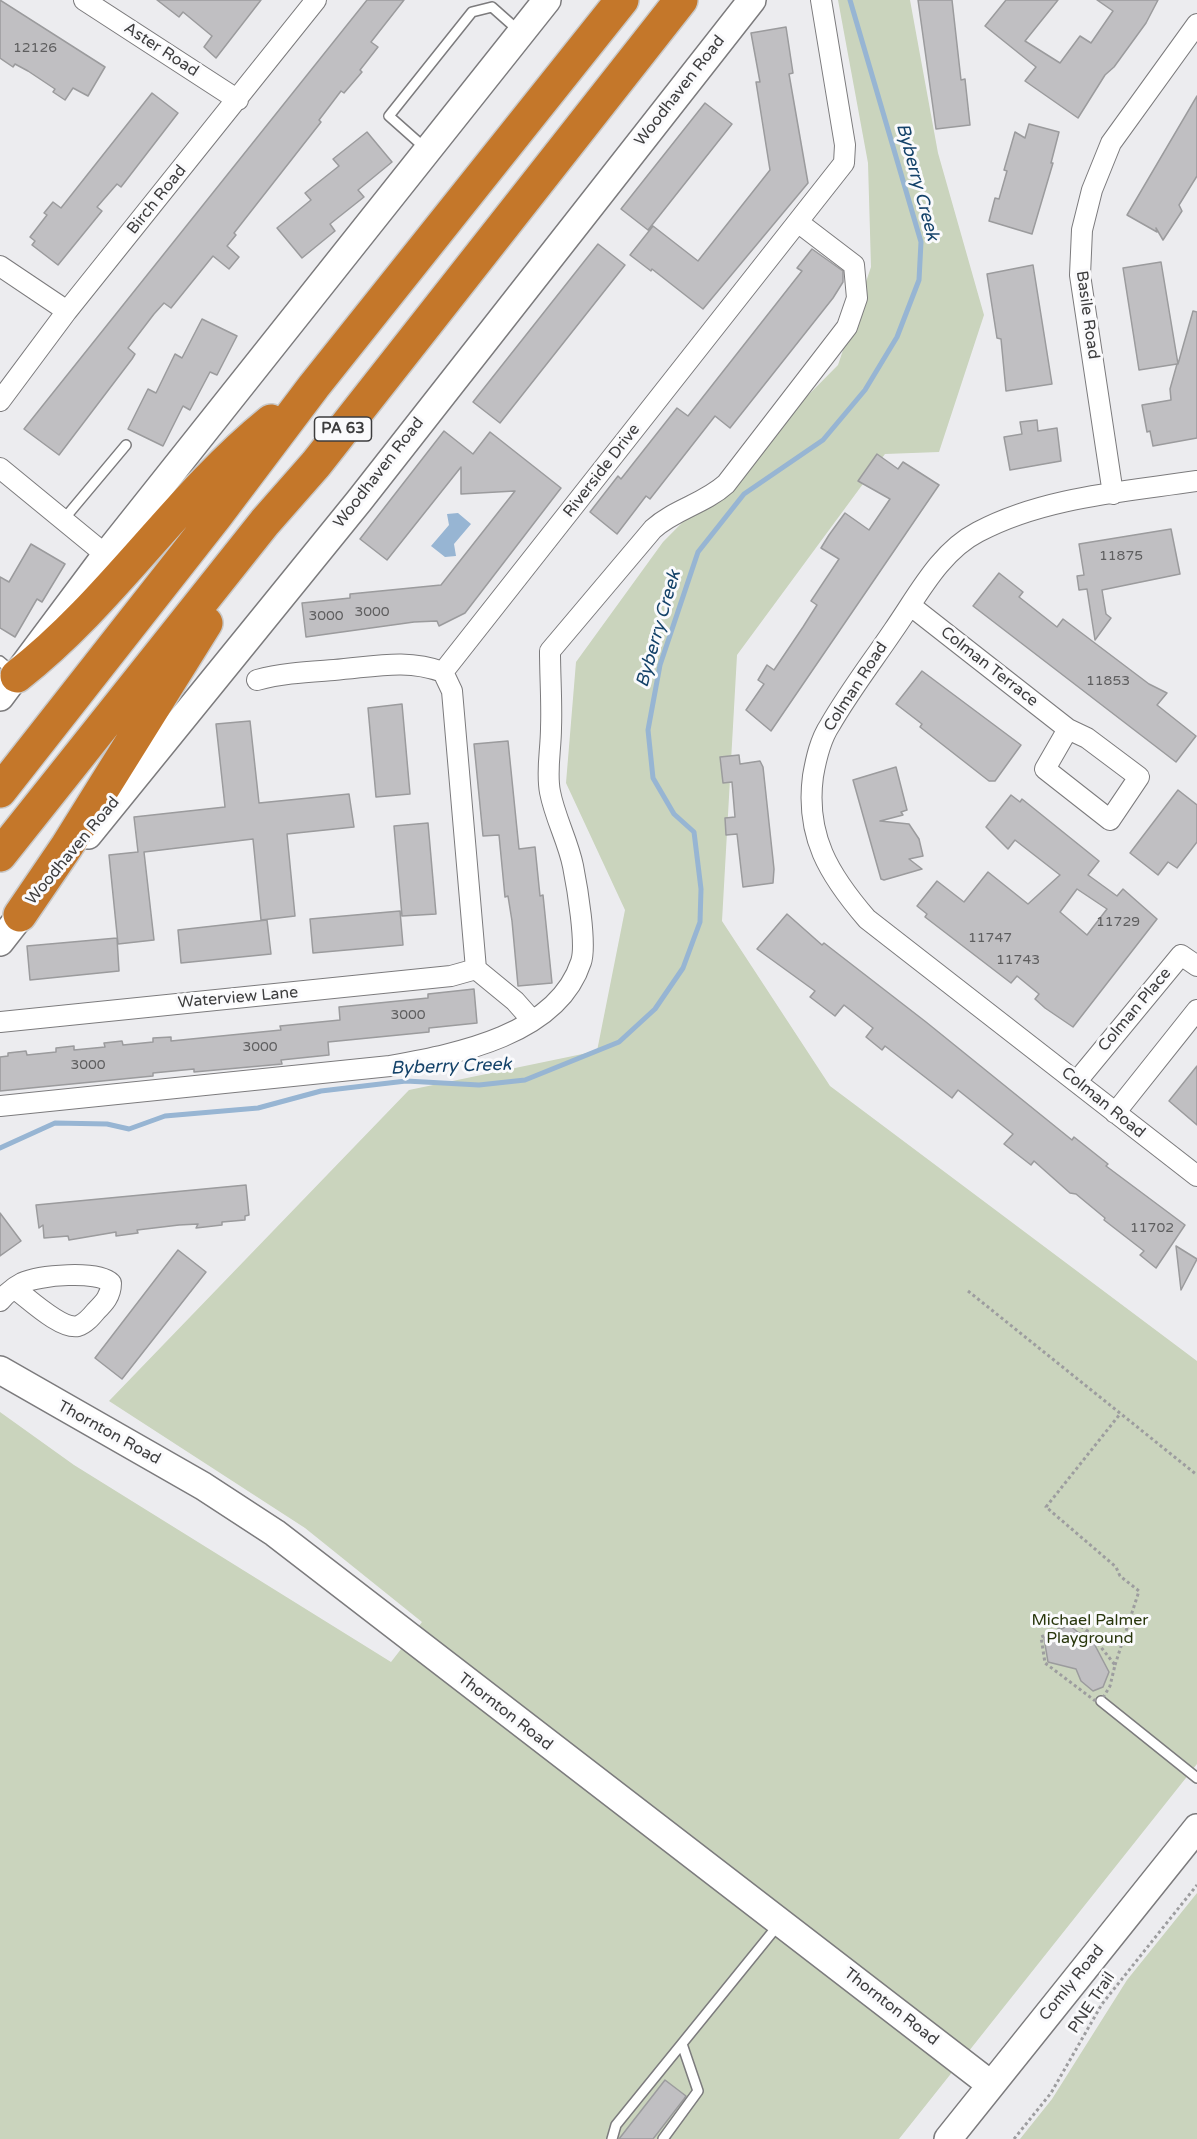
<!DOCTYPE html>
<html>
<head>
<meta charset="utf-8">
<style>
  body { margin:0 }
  canvas { display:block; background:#ececef }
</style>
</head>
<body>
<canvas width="1197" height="2139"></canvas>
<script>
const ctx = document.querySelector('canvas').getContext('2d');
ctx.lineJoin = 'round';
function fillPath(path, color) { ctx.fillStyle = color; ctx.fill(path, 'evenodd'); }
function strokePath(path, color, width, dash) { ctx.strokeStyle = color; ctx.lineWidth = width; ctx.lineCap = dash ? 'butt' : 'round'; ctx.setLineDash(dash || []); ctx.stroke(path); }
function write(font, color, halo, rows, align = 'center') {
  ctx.font = font + ' "Varela Round",sans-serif'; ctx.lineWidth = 6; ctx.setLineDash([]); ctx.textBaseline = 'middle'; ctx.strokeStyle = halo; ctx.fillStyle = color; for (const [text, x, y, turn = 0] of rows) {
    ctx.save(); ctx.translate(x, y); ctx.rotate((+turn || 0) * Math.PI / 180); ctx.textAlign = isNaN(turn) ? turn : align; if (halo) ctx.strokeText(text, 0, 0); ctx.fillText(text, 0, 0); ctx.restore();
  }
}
fillPath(new Path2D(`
  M838 0H910L938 153 984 315 939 452 885 454 737 655 722 921 830 1086 1197 1361V1764L899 2139H0V1412L74 1465 391 1662 422 1622 305 1528 109 1401 409 1090 597 1051 625 910 566 783 576 662 663 542 838 365 871 267 868 163Z
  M1197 1893V2139H1020L1052 2099 1127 1980Z`), '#cad4bd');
fillPath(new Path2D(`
  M458 513 471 524 454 544 456 556 445 557 431 546 449 525 447 514Z`), '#97b5d3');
strokePath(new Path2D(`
  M0 1148 55 1123 107 1124 129 1129 165 1116 258 1108 321 1091 406 1081 479 1085 525 1080 619 1042 655 1009 683 968 700 922 701 889 694 832 674 814 653 778 648 730 660 665 698 552 744 494 823 440 865 390 897 337 919 280 921 242 850 0`), '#97b5d3', 5);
const building = new Path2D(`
  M0 0 105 67 88 96 73 88 65 100 53 92 55 89 28 71 15 64 13 67 0 58Z
  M157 0H261L216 58 204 47 212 36 183 12 179 17Z
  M367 0H404L371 42 378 47 360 70 362 72 344 93 341 91 319 120 321 122 234 233 236 235 227 246 239 257 229 269 213 256 171 308 164 303 154 314 128 348 135 354 132 359 59 455 24 429Z
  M918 0H952L961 80 965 79 970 125 936 129Z
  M1006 0H1058L1025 41 1060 63 1080 36 1091 43 1113 11 1097 0H1158L1146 23 1114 67 1105 75 1078 118 1025 81 1036 67 985 26Z
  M786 27 793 73 789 74 808 183 703 309 652 269 651 271 630 255 653 226 698 261 770 170 756 82H760L751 33Z
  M152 93 178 113 121 187 117 184 97 207 102 211 58 265 32 245 35 241 30 237 47 215 44 213 53 202 61 208Z
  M1197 96V176L1179 205 1182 211 1163 240 1156 228 1157 232 1127 215Z
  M705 103 732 124 648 230 621 209Z
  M1029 124 1059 132 1051 163H1053L1032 234 989 221 995 198 999 199 1007 171 1004 170 1015 132 1025 138Z
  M367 132 392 162 358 190 364 197 330 224 335 231 302 258 277 228 311 200 305 193 339 166 333 159Z
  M598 244 625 265 500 423 473 402Z
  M812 249 843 271V282L833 298 730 428 715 416 650 499 646 496 617 534 590 512 618 476 621 479 677 408 688 416 802 271 797 268Z
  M1161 262 1178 364 1193 311 1197 312V438L1153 446 1150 431 1147 432 1142 405 1171 400 1170 389 1177 364 1139 370 1123 268Z
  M1033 265 1052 384 1006 391 1001 339 997 338 987 274Z
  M202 319 237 336 217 375 210 372 190 410 183 406 163 446 128 429 148 389 156 393 175 354 182 358Z
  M1037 420 1038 431 1057 428 1061 461 1010 470 1004 437 1022 434 1020 422Z
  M444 431 473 454 490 432 561 488 465 613 439 626 437 621 414 622 306 637 302 603 350 598V594L441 585 515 491 461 494V467L387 560 360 539Z
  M877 454 898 469 903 462 939 485 771 731 746 710 764 684 758 680 767 665 774 670 803 627 817 605 811 601 839 559 821 548 829 535 845 513 869 530 890 499 858 481Z
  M1171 529 1180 574 1102 590 1106 614 1111 618 1095 640 1087 589 1079 590 1077 576 1084 575 1079 544Z
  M31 544 65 564 42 602 37 599 15 637 0 628V577L9 582Z
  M999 573 1023 592 1019 597 1057 627 1063 619 1149 684 1167 693 1157 705 1196 736 1176 762 973 606Z
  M922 671 1021 745 995 781H989L920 727 922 724 896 704Z
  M402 704 410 794 376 797 368 708Z
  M250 721 259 803 349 794 354 827 287 834 295 916 261 920 253 839 144 852 154 940 118 944 109 855 138 852 134 817 225 807 216 724Z
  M508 741 519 849 535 847 540 896 543 895 552 983 518 986 512 921 508 896 505 897 499 835 483 836 474 744Z
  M739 755 740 764 760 761 763 767 774 869 773 883 743 887 737 834 726 835 725 818 735 817 732 782 723 783 720 757Z
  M896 767 907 810 901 812 903 815 880 821 909 824 919 839 923 856 909 859 922 869 884 880 881 879 853 780Z
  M1178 790 1197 805V842L1177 868 1168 862 1158 875 1130 853Z
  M1011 795 1020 802 1022 799 1099 861 1088 875 1117 896 1123 889 1157 919 1073 1027 1045 1008 1035 999 1039 994 1017 976 1011 983 925 917 927 914 917 906 937 881 964 902 988 872 1028 904 1060 875 1015 840 1008 849 986 827ZM1077 889 1107 909 1087 935 1060 912Z
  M428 823 436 914 402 916 394 826Z
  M400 911 403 945 313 953 310 919Z
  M787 914 822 945 824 943 926 1022 1072 1140 1074 1137 1108 1164 1106 1166 1185 1225 1156 1268 1140 1255 1144 1251 1104 1220 1105 1218 1076 1194 1070 1193 1034 1161 1031 1165 1004 1144 1013 1134 958 1090 952 1098 885 1046 882 1050 866 1037 873 1028 844 1005 835 1016 810 997 815 991 757 949Z
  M267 920 271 954 181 963 178 930Z
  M117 938 119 971 30 980 27 946Z
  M474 989 477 1023 429 1028V1032L328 1042 329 1055 281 1060 282 1064 194 1072V1069L153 1073V1076L0 1091V1057L8 1056V1053L26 1051 27 1055 56 1052V1048L74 1046V1050L105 1047 104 1043 122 1041 123 1045 153 1042V1038L171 1037V1041L281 1030 280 1026 340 1020 339 1007 428 998V994Z
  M1197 1066V1125L1169 1101Z
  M246 1185 249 1215 245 1216V1220L222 1222V1225L196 1228 198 1224 179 1225 137 1230 138 1233 116 1236V1232L69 1240 68 1236 44 1238 43 1225 39 1228 36 1205Z
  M0 1213 21 1241 0 1256Z
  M1176 1246 1197 1259 1181 1290Z
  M178 1250 206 1272 122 1379 95 1358Z
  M1069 1625 1079 1633 1088 1632 1109 1672 1103 1687 1093 1691 1081 1681 1076 1669 1048 1662 1044 1638Z
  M665 2080 686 2096 684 2099 653 2139H619Z`);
fillPath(building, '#c0bfc2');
strokePath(building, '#9b9b9d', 1.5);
const lane = new Path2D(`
  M425 148 389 116 472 12 492 7 519 31
  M64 519 126 445
  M0 661 13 672
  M1101 1701 1197 1778
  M612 2139 616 2125 779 1924
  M663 2139 698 2091 682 2044`);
const street = new Path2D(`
  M84 0 238 100
  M0 266 67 311
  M0 401 67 311 316 0
  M0 468 106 555
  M1197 481C1123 492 1044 497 978 532 939 552 917 597 893 631 872 662 849 692 830 725 820 740 816 759 813 776 805 836 829 875 867 919L1197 1176
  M1113 494 1080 275 1082 230 1092 190 1111 143 1197 24
  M911 606 1068 729
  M257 680C283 673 307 672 334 670 373 667 406 658 443 672
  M1068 729 1087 738 1139 777 1110 820 1045 769Z
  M476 969 452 691 443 672 844 163 845 145 821 0
  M476 969 515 1001 531 1019
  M0 1022 451 976 476 969
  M1077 1081 1181 955 1197 966
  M0 1106 390 1066C455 1054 557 1036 581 962 587 945 577 886 573 866 568 841 555 818 550 792 546 771 551 750 551 728 552 703 550 677 550 651L653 529C675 509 704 504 726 484L847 327 857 298 854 265 799 223
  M1115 1113 1197 1010
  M0 1301C6 1294 14 1287 22 1283 39 1275 98 1270 111 1283 111 1296 104 1303 96 1311 91 1317 85 1324 78 1326 61 1330 28 1298 14 1288`);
const secondary = new Path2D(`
  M0 697 106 555 547 0
  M88 835 359 501 752 0
  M0 942 32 901
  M0 1370 203 1486 275 1533 990 2084
  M948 2139 1197 1828`);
const highway = new Path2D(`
  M17 676C112 602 177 497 271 421
  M0 791 216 516 314 386 622 0
  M0 855 265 522 316 464 681 0
  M20 915 67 846 206 623`);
strokePath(lane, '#7c7b7d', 12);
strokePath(street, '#7c7b7d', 22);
strokePath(secondary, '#7c7b7d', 30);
strokePath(highway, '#c9c9c9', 36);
strokePath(new Path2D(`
  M968 1291 1197 1475
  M1076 1623 1089 1632 1115 1665 1110 1686 1101 1701 1094 1700 1045 1663 1041 1637 1069 1624Z
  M1115 1665 1139 1591 1120 1576 1116 1567 1046 1507 1120 1414
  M1014 2139 1051 2093 1102 2004 1197 1885`), '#9d9d9f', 3, [3, 3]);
strokePath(lane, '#fff', 9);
strokePath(street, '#fff', 20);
strokePath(secondary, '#fff', 27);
strokePath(highway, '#c4772a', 33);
write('14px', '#5e5e5f', null, [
  ["12126",35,48],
  ["11875",1121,556],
  ["3000",372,612],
  ["3000",326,616],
  ["11853",1108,681],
  ["11729",1118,922],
  ["11747",990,938],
  ["11743",1018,960],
  ["3000",408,1015],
  ["3000",260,1047],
  ["3000",88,1065],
  ["11702",1152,1228]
]);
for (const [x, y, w] of [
  [343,429,57]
]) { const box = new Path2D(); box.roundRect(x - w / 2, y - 12, w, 24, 4.5); ctx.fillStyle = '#fafafc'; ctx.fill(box); strokePath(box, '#3d3d3e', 1.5); }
write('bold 15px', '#3d3d3e', null, [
  ["PA 63",343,429]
]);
write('16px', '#3d3d3e', '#fafafc', [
  ["Aster Road",161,50,33],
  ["Woodhaven Road",680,91,-52],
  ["Birch Road",157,200,-51],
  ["Basile Road",1087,315,82],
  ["Riverside Drive",602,471,-52],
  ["Woodhaven Road",379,473,-52],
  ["Colman Terrace",989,667,38],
  ["Colman Road",856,687,-57],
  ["Woodhaven Road",73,851,-50],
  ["Waterview Lane",238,998,-5],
  ["Colman Place",1135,1010,-50],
  ["Colman Road",1103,1103,39],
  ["Thornton Road",109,1433,29],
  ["Thornton Road",505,1712,38],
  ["Comly Road",1072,1983,-51],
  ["PNE Trail",1092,2003,-56],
  ["Thornton Road",891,2007,38]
]);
write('16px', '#28360c', '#fafafc', [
  ["Michael Palmer",1090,1621],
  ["Playground",1090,1639]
]);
write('italic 18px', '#144269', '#fafafc', [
  ["Byberry Creek",917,182,75],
  ["Byberry Creek",659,629,-74],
  ["Byberry Creek",451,1067,-2]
]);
</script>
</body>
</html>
